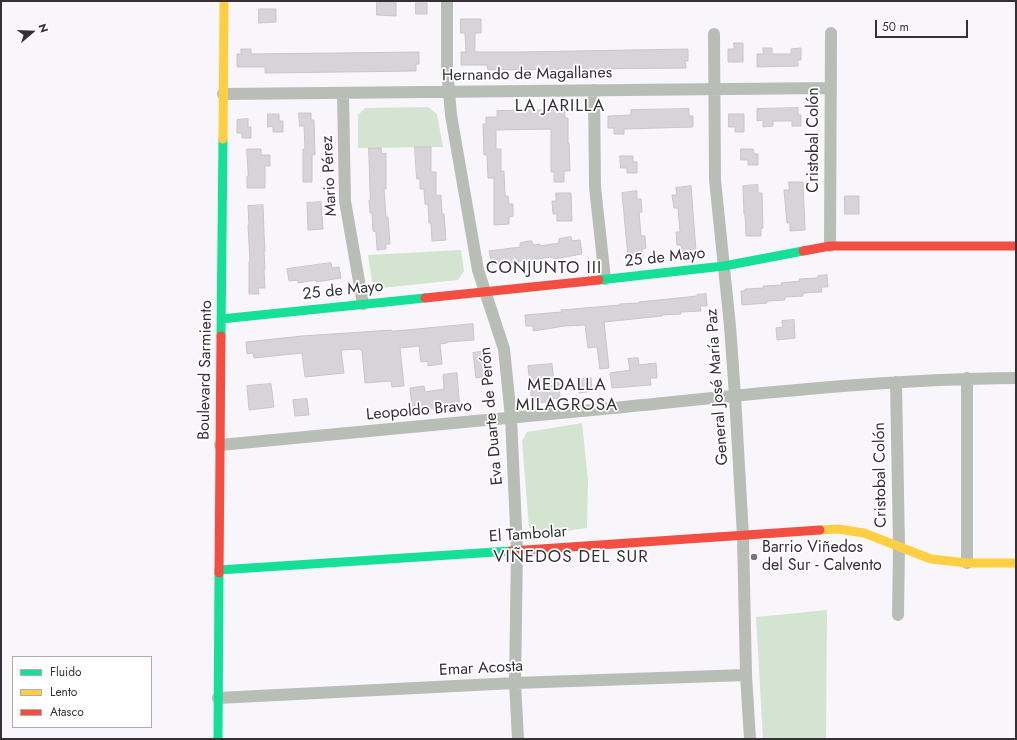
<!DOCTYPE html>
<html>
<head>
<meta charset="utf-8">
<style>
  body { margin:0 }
  #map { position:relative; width:1017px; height:740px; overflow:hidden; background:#f9f6fb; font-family:Jost,sans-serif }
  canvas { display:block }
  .frame { position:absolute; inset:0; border:2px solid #343036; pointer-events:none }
  .legend { position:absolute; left:12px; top:656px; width:140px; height:72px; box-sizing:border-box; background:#fff; border:1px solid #aeacaf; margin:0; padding:5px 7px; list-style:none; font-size:12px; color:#343036 }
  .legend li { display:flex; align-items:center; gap:8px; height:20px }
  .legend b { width:20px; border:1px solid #aeacaf }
  .north { position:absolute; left:12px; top:12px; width:40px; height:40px; -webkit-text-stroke:3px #fff; paint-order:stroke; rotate:71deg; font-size:11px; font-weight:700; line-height:16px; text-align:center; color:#343036 }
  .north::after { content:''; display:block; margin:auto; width:14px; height:18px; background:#343036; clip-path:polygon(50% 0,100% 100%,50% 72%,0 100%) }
  .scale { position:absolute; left:875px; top:20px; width:93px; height:18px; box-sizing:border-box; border:2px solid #343036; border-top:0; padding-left:5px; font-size:12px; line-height:14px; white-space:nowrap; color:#343036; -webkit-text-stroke:3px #fff; paint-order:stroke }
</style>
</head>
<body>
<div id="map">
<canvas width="1017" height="740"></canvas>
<div class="frame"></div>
<ul class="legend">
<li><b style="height:5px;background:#16e098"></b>Fluido</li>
<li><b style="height:5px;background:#ffcf43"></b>Lento</li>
<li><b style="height:5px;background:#f24e42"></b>Atasco</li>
</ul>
<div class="north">N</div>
<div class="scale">50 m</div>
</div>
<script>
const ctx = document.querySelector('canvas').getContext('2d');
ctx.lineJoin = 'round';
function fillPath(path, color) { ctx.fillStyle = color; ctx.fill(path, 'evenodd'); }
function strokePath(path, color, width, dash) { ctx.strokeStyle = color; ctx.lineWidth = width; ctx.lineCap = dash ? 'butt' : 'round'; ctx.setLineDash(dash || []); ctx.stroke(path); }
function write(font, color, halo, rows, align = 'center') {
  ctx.font = font + ' Jost,sans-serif'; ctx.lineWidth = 3.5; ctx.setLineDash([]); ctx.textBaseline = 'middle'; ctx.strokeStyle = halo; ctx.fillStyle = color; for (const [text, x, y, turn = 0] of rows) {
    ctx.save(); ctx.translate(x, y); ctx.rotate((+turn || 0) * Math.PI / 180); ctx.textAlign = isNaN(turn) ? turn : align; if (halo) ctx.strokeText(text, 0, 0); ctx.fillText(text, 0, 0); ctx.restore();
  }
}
fillPath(new Path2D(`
  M428 107 437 114 443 147 358 148V115L365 108Z
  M461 250 464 271 458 280 381 288 372 281 368 255Z
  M582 423 588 480 587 528 536 535 529 527 522 441 527 432Z
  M827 610 826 739H763L756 617Z`), '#d3e4d0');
const building = new Path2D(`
  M377 1H396V16L377 15Z
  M416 3H427V14H416Z
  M259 9H276V22L259 23Z
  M461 19H481V33H475V52H519L688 49V61H685L686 68 488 70 487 65H461V52H466L465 33H461Z
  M734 43H743V62H728V49H734Z
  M763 48H772V54H791V49L801 48V60H798V66L757 67V54H763Z
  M241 49H251V54L419 52V64H416V71L265 73V67H237V54H241Z
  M798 108V115H801V126H792V121H773V126L763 127V120L757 121V109Z
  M689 109V116H693V127L624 129V134H614V128H608V116L631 115V110Z
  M565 110V118H568V143H569L570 171H564V182H554V172H551V129L496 130V149H501V171H504L505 196H508L509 204H513V216L509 217V224L494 225V178H488L487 155H484L483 124H486V117H497V111Z
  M299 113H311V120H314L315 155H312V182H303V149H305L304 126H300Z
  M268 114H279V121H283V132H273V126L268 127Z
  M729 114H744V132H735V127H729Z
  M248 119V127H251V138H242V133H237V120Z
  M415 147H431V172H436V196L441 195 442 214H444L446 240 432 241 431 223H429L428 204H425L424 189H420V179H417Z
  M369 148H381L382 154 386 153V189H384L386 217H388L390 244H386V249L377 250 376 232 373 231 372 213H370L369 200H370Z
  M247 149H261V155H270V166H265V188H247V176H248Z
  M741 149H753L754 154H758V165H748V160H741Z
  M620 156H633V162H637V173H627V168H621Z
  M789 182H803L805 230 790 231V223H787L784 190H789Z
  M758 185V193H762L763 228H761V236H746L745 214H744L743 186Z
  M691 186 696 251 681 252V245H677L676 232H680L678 208H674L672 195H677L676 188Z
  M637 191V199H641L642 212H639L641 236H645L646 248 642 249 643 256 628 257 622 193Z
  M556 193H571L572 221H557V214H553L552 201H556Z
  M845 196H859V214H845Z
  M321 202 323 229 308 230 307 203Z
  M263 205 264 232 265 251H264L265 269 264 270 265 288H258L259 294H249V262H250L248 225H249L248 206Z
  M571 237 572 241 580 240 582 254 554 259 553 257 492 265 489 251 520 247V243L528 241H532L533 245 540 244V246L559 243V239Z
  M331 263 332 268 339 267 341 278 316 282V280L298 283V280L289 281 287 269Z
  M827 275 828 287H821L822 292 803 293V296L785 297V300L767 301V303L742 305 741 291H745V289L763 288V286L782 285 781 283 800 281 799 279 818 278V276Z
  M706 294 707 306H700L701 311 681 312V314L662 315V316L604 322 609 368 600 369 597 347 588 348 585 325 565 326 533 331V326H526L525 315 562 312 561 310 620 305V304L639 303V302L697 296V295Z
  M794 320 795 338 777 340 776 328 783 327 782 321Z
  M473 324 474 340 447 342V343L440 344 442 364 428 366V361L421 362 419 346 400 348 404 386 392 387 391 381 365 383 362 350H360V349L341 350 344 373 305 377 302 353 254 358 253 353 247 354 246 342 302 336 392 330V331Z
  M486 351 489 376 476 378 473 353Z
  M638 358 639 365 656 363 657 378H650L651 385 612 388 610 373 630 370 628 359Z
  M552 364 554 382H559L560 398 549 399V402L532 403 528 366Z
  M457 373 460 411 446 413V410L434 411V408L426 409V405L412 407 410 388 424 386 425 392 444 389 443 375Z
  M591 378 592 391 579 393 578 380Z
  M271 384 274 407 249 410 247 386Z
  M307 399 309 415 295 416 293 400Z`);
fillPath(building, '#d7d4d9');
strokePath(building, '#c8c5ca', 1);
strokePath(new Path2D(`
  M447 1V69L451 115 478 270 504 349 511 418 517 550 515 683 518 739
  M714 34 715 180 730 326 735 396 743 536 746 675 750 739
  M594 90 595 187 605 279
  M343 93 345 201 363 304
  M223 94 831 88
  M830 246 831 33
  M967 378V563
  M896 382 899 546 898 615
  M220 445C355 432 489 420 624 407 754 394 885 379 1016 378
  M218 698 515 683 746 675`), '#b8bdb6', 12);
strokePath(new Path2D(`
  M599 280 724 266 803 251
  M221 319 425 298
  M221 336 223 139
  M219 570 511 551
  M218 739 219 573`), '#16e098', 9);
strokePath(new Path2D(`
  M223 139 224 1
  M820 530 838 529 864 533 931 559 967 563H1016`), '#ffcf43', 9);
strokePath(new Path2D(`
  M803 251 830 246H1016
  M425 298 599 280
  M511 551 820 530
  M219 573 221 336`), '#f24e42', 9);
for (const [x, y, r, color] of [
  [754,557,4,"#79757b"]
]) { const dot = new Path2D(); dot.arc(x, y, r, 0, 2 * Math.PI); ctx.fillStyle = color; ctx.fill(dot); strokePath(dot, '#fff', 1.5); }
write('16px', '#343036', '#fff', [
  ["Hernando de Magallanes",527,75,-1],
  ["Cristobal Colón",814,140,-90],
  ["Mario Pérez",330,176,-93],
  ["25 de Mayo",665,258,-6],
  ["25 de Mayo",343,291,-6],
  ["Boulevard Sarmiento",206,370,-89],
  ["General José María Paz",718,387,-94],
  ["Leopoldo Bravo",419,411,-5],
  ["Eva Duarte de Perón",492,416,-95],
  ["Cristobal Colón",881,475,-91],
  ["El Tambolar",528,535,-4],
  ["Emar Acosta",481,669,-3]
]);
write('16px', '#343036', '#fff', [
  ["Barrio Viñedos",762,548],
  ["del Sur - Calvento",762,566]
], 'left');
ctx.letterSpacing = '1px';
write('17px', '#343036', '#fff', [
  ["LA JARILLA",560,107],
  ["CONJUNTO III",544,269],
  ["MEDALLA",567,386],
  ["MILAGROSA",567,406],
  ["VIÑEDOS DEL SUR",571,558]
]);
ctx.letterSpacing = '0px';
</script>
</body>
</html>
